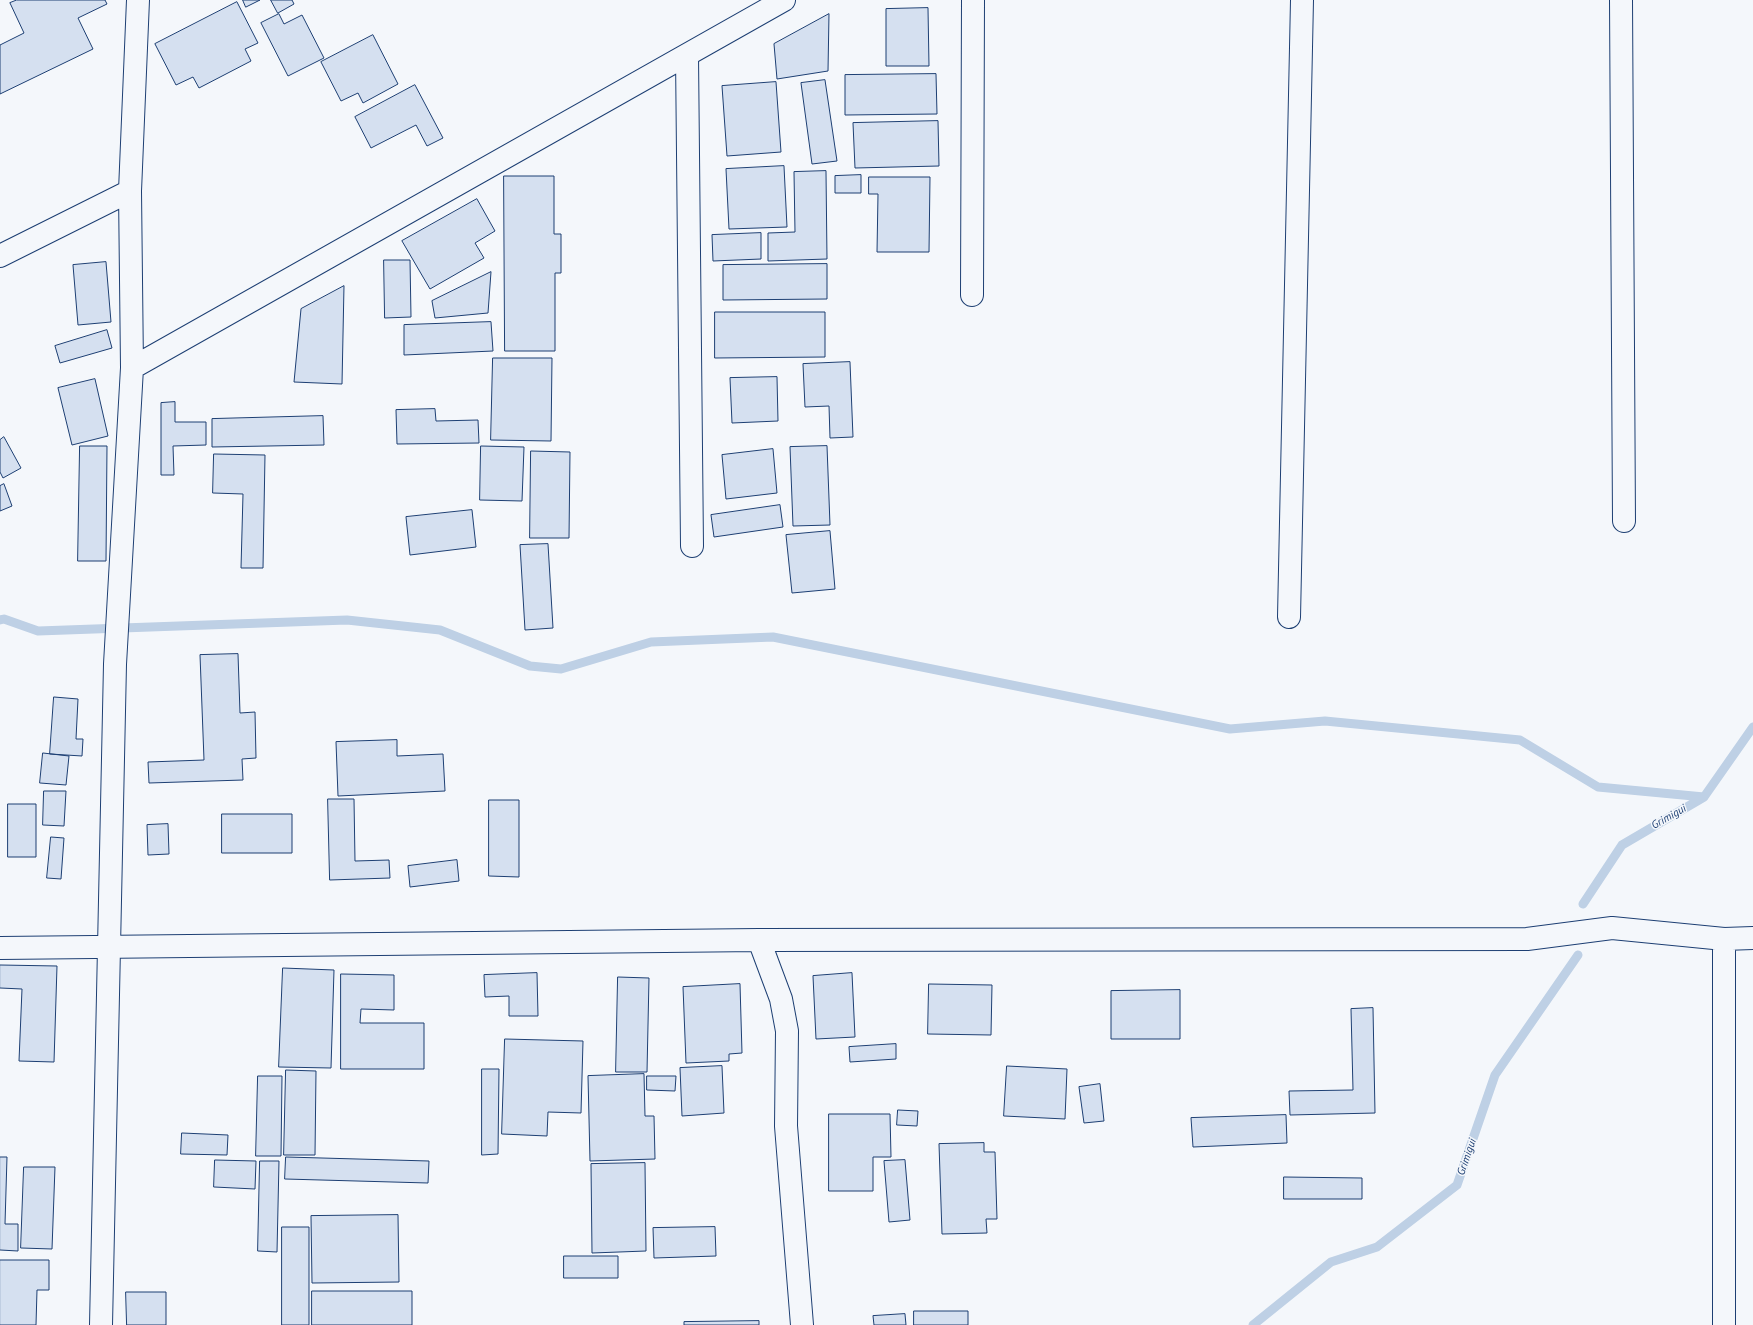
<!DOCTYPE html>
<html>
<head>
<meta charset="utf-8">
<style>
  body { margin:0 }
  canvas { display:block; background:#f4f7fb }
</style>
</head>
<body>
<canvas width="1753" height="1325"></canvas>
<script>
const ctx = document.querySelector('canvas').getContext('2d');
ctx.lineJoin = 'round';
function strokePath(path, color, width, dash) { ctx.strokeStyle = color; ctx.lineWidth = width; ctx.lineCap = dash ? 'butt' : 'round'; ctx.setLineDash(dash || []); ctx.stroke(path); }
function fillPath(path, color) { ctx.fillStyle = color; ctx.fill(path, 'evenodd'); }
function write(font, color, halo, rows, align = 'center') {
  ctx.font = font + ' "PT Sans",sans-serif'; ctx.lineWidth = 3; ctx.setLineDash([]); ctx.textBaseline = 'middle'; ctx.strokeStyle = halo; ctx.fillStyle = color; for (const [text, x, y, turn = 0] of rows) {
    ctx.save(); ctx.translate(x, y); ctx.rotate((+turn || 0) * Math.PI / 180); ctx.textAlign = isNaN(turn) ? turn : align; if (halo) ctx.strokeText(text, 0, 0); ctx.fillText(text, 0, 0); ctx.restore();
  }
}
strokePath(new Path2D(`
  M0 620 4 619 38 631 347 620 440 630 530 666 561 669 651 642 773 637 1230 729 1325 721 1520 740 1598 787 1704 797
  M1583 904 1622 845 1704 797 1753 727
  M1253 1325 1331 1262 1377 1247 1457 1185 1495 1075 1578 955`), '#bed0e5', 9);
const building = new Path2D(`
  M17 0H105L107 4 78 18 93 49 0 94V45L24 33 10 3Z
  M243 0H260L246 7Z
  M271 0H292L294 4 278 13Z
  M237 2 258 43 245 49 251 61 199 88 193 77 176 85 155 44Z
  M928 8 929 66H886V9Z
  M279 14 284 24 302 15 324 58 288 76 261 23Z
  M829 14 828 71 777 79 774 44Z
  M373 35 398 84 363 103 358 93 341 101 321 62Z
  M936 74 937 114 845 115V75Z
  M825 80 837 161 812 164 801 83Z
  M776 82 781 152 727 156 722 86Z
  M415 85 443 138 427 146 416 125 371 148 355 117Z
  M938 121 939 166 855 168 853 123Z
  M784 166 787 227 729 229 726 169Z
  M826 171 827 259 768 261V233L795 232 794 172Z
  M861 175V193H835V176Z
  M504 176H554V234H561V273H555V351H505Z
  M869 177H930L929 252H877L878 194H869Z
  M477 199 495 231 475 243 484 258 430 289 402 241Z
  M761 233V259L713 261 712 235Z
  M384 260H410L411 317 385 318Z
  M106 262 111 322 78 325 73 265Z
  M827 264V299L723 300V265Z
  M491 272 488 313 435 318 432 301Z
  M344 286 342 384 294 382 301 309Z
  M715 312H825V357L715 358Z
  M491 322 493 351 404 355V325Z
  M107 330 112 348 60 363 55 346Z
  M493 358H552L551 441 491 440Z
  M850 362 853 437 830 438 829 406 805 407 803 364Z
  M777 377 778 421 732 423 730 378Z
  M95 379 108 436 72 445 58 388Z
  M175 402V422H206V445L173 446 174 475H161V403Z
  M435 409 436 421 478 420 479 443 397 444 396 410Z
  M323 416 324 445 212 447V419Z
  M4 437 21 468 3 478 0 472V440Z
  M80 446H107L106 561H78Z
  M481 446 524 447 522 501 480 500Z
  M827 446 830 525 793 526 790 447Z
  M773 449 777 493 726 499 722 455Z
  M531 451 570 452 569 538H530Z
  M214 454 265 455 263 568H241L243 494 213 493Z
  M4 484 12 506 0 511V486Z
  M780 505 783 527 714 537 711 515Z
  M472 510 476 547 410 555 406 517Z
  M830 531 835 589 792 593 786 535Z
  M548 544 553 628 525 630 520 545Z
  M238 654 240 713 255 712 256 758 242 759 243 780 149 783 148 762 204 760 200 655Z
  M54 697 78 699 76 739H83L82 756 50 754Z
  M397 740V756L443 754 445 791 338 796 336 742Z
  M43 753 69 756 66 785 40 783Z
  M44 791H66L64 826 43 825Z
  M328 799H354L355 861 389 860 390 878 330 880Z
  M489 800H519V877L489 876Z
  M8 804H36V857H8Z
  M222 814H292V853H222Z
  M168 824 169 854 148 855 147 825Z
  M51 837 64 838 61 879 47 878Z
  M457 860 459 881 410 887 408 866Z
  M0 965 57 966 54 1062 19 1061 22 989 0 988Z
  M283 968 334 970 331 1068 279 1067Z
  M537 973 538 1016H509V996L485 997 484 975Z
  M852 973 855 1037 816 1039 813 976Z
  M341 974 394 975V1010L361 1009 360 1023H424V1069H341Z
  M618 977 649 978 647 1072H616Z
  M740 984 742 1053 729 1054V1061L686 1063 683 987Z
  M929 984 992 985 991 1035 928 1034Z
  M1180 990V1039H1111V991Z
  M1373 1008 1375 1113 1290 1115 1289 1091 1353 1090 1351 1009Z
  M505 1039 583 1041 581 1113 548 1112 547 1136 502 1134Z
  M896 1044V1059L850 1062 849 1047Z
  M722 1066 724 1113 682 1116 680 1068Z
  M1007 1066 1067 1069 1065 1119 1004 1116Z
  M482 1069H499L498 1154 482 1155Z
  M286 1070 316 1071 315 1155H284Z
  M644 1074 645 1116H654L655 1159 590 1161 588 1076Z
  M258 1076H282L281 1156H256Z
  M647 1076H676L675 1091 647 1090Z
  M1100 1084 1104 1121 1084 1123 1079 1087Z
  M898 1110 918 1111 917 1126 897 1125Z
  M829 1114H890L891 1157H873V1191H829Z
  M1286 1115 1287 1143 1193 1147 1191 1118Z
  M182 1133 228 1135 227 1155 181 1154Z
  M984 1143V1152H995L997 1219H986L987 1233 942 1234 939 1144Z
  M0 1157H7L5 1224H18V1251L0 1250Z
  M286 1157 429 1161 428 1183 285 1179Z
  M215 1160 256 1161 255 1189 214 1187Z
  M905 1160 910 1220 889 1222 884 1161Z
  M260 1161H279L277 1252 258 1251Z
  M645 1163 646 1251 592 1253 591 1164Z
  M24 1167H55L52 1249 21 1248Z
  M1284 1177 1362 1178V1199H1284Z
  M398 1215 399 1282 312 1283 311 1216Z
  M282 1227H309V1325H282Z
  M715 1227 716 1256 654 1258 653 1228Z
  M564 1256H618V1278H564Z
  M0 1260H49V1290H37L36 1325H0Z
  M312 1291H412V1325H312Z
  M126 1292H166V1325H127Z
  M914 1311H968V1325H914Z
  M905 1314 906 1325H874L873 1316Z
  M759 1321V1325H684V1322Z`);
fillPath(building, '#d5e0f0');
strokePath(building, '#1d3f73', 1);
const minor = new Path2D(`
  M1621 0 1624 521
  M687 56 692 546
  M0 256 130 191
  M972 295 973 0
  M132 368 784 0
  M1289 617 1302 0
  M1724 939V1325
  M759 940 781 999 787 1031 786 1126 802 1325
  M0 948 759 940 1527 939 1612 928 1724 939 1753 938
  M101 1325 115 664 132 368 130 191 138 0`);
strokePath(minor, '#1d3f73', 24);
strokePath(minor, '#f4f7fb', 22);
write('italic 11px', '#1d3f73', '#f4f7fb', [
  ["Grimigui",1669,817,-30],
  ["Grimigui",1467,1157,-71]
]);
</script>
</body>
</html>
